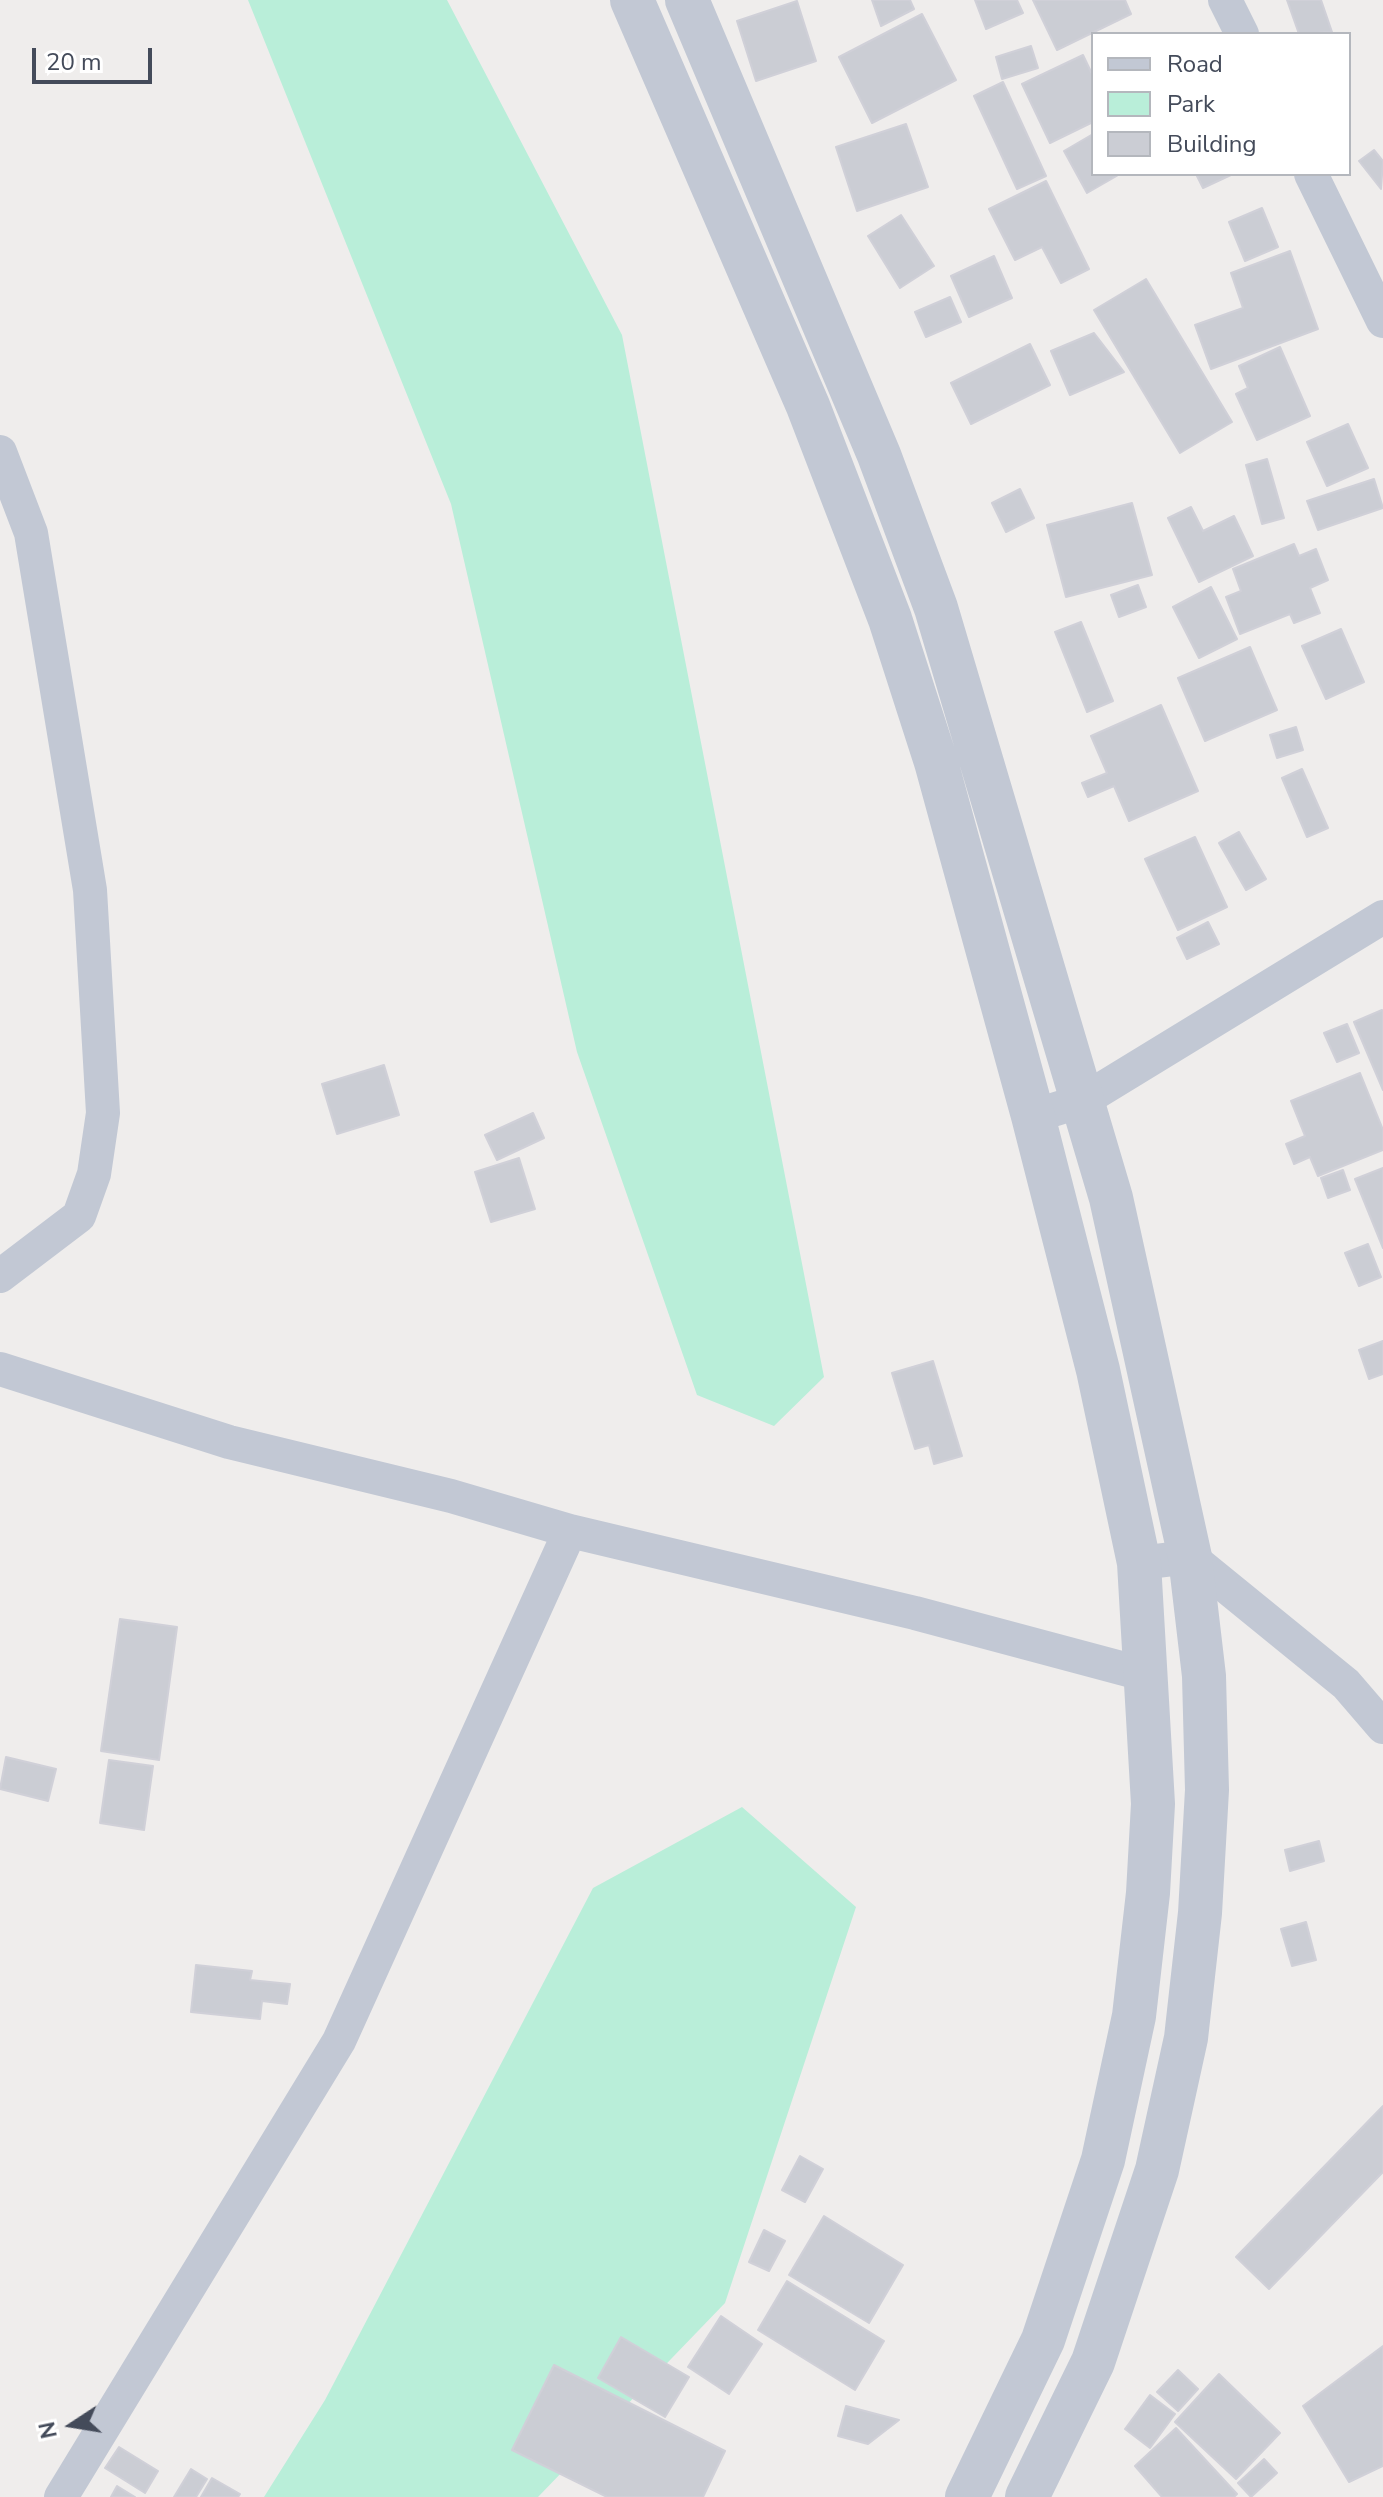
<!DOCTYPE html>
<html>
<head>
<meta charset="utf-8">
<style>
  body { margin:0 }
  #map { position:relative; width:1383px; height:2497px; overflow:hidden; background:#efedec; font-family:"Nunito Sans",sans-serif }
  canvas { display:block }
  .legend { position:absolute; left:1091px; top:32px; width:260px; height:144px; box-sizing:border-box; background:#fff; border:2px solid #b4b7bd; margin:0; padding:10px 14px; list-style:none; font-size:24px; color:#444b5a }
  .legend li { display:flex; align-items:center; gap:16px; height:40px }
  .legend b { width:40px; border:2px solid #b4b7bd }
  .north { position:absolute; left:32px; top:2385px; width:80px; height:80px; -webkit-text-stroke:6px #fff; paint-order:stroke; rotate:258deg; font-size:22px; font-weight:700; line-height:32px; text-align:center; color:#444b5a }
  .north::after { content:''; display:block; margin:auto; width:28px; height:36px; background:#444b5a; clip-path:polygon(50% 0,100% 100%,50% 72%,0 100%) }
  .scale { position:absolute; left:32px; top:48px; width:120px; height:36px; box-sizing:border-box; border:4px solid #444b5a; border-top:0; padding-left:10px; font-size:24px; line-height:28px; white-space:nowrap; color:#444b5a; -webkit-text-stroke:6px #fff; paint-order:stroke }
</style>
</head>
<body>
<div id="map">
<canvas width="1383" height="2497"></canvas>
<ul class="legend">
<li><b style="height:10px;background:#c2c8d4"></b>Road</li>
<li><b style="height:22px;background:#b9eed9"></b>Park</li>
<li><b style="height:22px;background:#cbcdd4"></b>Building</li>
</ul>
<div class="north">N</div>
<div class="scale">20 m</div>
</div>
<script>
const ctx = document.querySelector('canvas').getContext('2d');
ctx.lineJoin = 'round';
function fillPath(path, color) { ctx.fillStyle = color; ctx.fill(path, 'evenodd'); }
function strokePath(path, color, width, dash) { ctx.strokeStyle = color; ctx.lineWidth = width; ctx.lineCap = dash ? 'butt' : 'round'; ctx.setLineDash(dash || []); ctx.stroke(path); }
fillPath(new Path2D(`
  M248 0H447L622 335 824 1377 774 1426 697 1395 577 1052 451 504Z
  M742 1807 856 1907 725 2303 538 2497H264L325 2400 593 1888Z`), '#b9eed9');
const building = new Path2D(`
  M872 0H910L914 9 881 26Z
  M975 0H1017L1023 13 986 29Z
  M1033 0H1125L1131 14 1057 50Z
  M1287 0H1321L1332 32 1299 34Z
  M797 1 816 61 756 81 737 21Z
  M922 14 956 80 872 123 839 57Z
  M1031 46 1038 68 1002 79 996 57Z
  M1083 55 1093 76V122L1050 143 1022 84Z
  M1003 82 1046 176 1017 189 974 96Z
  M906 124 928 187 857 211 836 147Z
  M1093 134V174H1120L1087 193 1064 151Z
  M1374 150 1383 161 1381 189 1359 161Z
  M1196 174H1233L1203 188Z
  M1046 181 1089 269 1061 283 1042 247 1015 260 989 209Z
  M1262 208 1278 247 1245 261 1229 222Z
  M901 215 934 266 900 288 868 236Z
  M1290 251 1318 329 1211 369 1195 325 1243 308 1231 273Z
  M994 256 1012 298 969 317 951 276Z
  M1146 279 1232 422 1180 453 1094 310Z
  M950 297 961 322 926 337 915 312Z
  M1094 333 1124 372 1070 395 1051 351Z
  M1030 344 1050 385 971 424 951 383Z
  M1280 347 1310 416 1257 440 1236 394 1248 388 1239 366Z
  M1348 424 1368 468 1327 486 1307 442Z
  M1267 459 1284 518 1262 524 1246 465Z
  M1374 479 1383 508 1318 530 1307 501Z
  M1020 489 1034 518 1006 532 992 503Z
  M1132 503 1152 575 1066 597 1047 525Z
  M1191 507 1203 531 1234 516 1253 556 1199 582 1168 518Z
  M1294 544 1299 556 1316 549 1328 580 1310 588 1320 613 1294 623 1290 614 1240 634 1226 597 1241 591 1233 569Z
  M1138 585 1146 607 1119 617 1111 595Z
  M1211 587 1237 639 1199 658 1173 607Z
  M1081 622 1113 701 1087 712 1055 632Z
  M1341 629 1364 682 1326 699 1302 646Z
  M1250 647 1277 710 1205 741 1178 678Z
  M1161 705 1198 791 1129 821 1114 786 1088 797 1082 783 1107 773 1091 736Z
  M1296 727 1303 750 1277 758 1270 735Z
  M1302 769 1328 828 1307 837 1282 778Z
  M1239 832 1266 879 1246 890 1219 843Z
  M1195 837 1227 907 1178 930 1145 859Z
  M1208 922 1219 944 1187 959 1177 938Z
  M1382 1010 1383 1011V1090L1354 1022Z
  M1347 1024 1359 1053 1337 1062 1324 1033Z
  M384 1065 399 1115 337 1134 322 1084Z
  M1360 1073 1383 1130V1150L1318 1176 1310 1157 1294 1164 1286 1144 1305 1136 1291 1101Z
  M533 1113 544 1138 497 1160 485 1135Z
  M519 1158 535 1209 491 1222 475 1172Z
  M1383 1168V1248L1355 1179Z
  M1343 1170 1350 1190 1328 1198 1321 1178Z
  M1368 1244 1381 1277 1359 1286 1345 1253Z
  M1383 1341V1374L1369 1379 1359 1350Z
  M933 1361 962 1456 934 1464 929 1445 915 1449 892 1373Z
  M120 1619 177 1627 159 1760 101 1751Z
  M6 1757 56 1769 48 1801 0 1789Z
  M109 1760 153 1766 144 1830 100 1823Z
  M1319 1841 1324 1861 1290 1871 1285 1850Z
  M1306 1922 1316 1960 1292 1966 1281 1929Z
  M196 1965 252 1971 250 1980 290 1984 287 2004 262 2001 260 2019 191 2012Z
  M1383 2106V2172L1269 2289 1236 2257Z
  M800 2156 823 2169 805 2202 782 2190Z
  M824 2216 903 2265 869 2323 789 2275Z
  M764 2230 785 2241 769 2271 749 2262Z
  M787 2281 884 2341 855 2390 758 2330Z
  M721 2316 762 2344 729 2394 688 2367Z
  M621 2337 689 2377 665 2417 598 2378Z
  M1383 2346V2466L1349 2482 1303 2406Z
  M554 2365 725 2451 703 2497H607L512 2450Z
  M1178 2370 1198 2389 1178 2411 1157 2392Z
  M1219 2374 1280 2433 1236 2479 1175 2422Z
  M1150 2395 1175 2414 1150 2448 1125 2429Z
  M846 2406 899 2420 868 2444 838 2436Z
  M1176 2428 1237 2494 1234 2497H1162L1135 2466Z
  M119 2447 158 2471 145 2493 105 2468Z
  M1264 2459 1277 2473 1251 2497 1238 2483Z
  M191 2469 207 2479 196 2497H174Z
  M212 2478 240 2494 238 2497H201Z
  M117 2486 135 2497H111Z`);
fillPath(building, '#cbcdd4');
strokePath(building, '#d0d0d8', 2);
strokePath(new Path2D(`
  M1225 0 1242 34
  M1311 174 1383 321
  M0 452 31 533 90 890 103 1113 94 1174 79 1216 0 1276
  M1033 1116 1082 1101 1383 917
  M0 1369 229 1442 451 1496 570 1531 915 1613 1147 1675
  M1139 1563 1190 1557 1346 1684 1383 1727
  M61 2497 339 2041 570 1531`), '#c2c8d4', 34);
strokePath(new Path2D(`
  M632 0 808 406 890 619 936 762 1033 1116 1098 1370 1139 1563 1153 1804 1148 1893 1134 2016 1103 2160 1043 2340 967 2497
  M687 0 879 455 936 608 1111 1198 1190 1557 1204 1676 1207 1790 1200 1913 1186 2038 1157 2170 1093 2362 1027 2497`), '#c2c8d4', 44);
</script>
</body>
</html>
